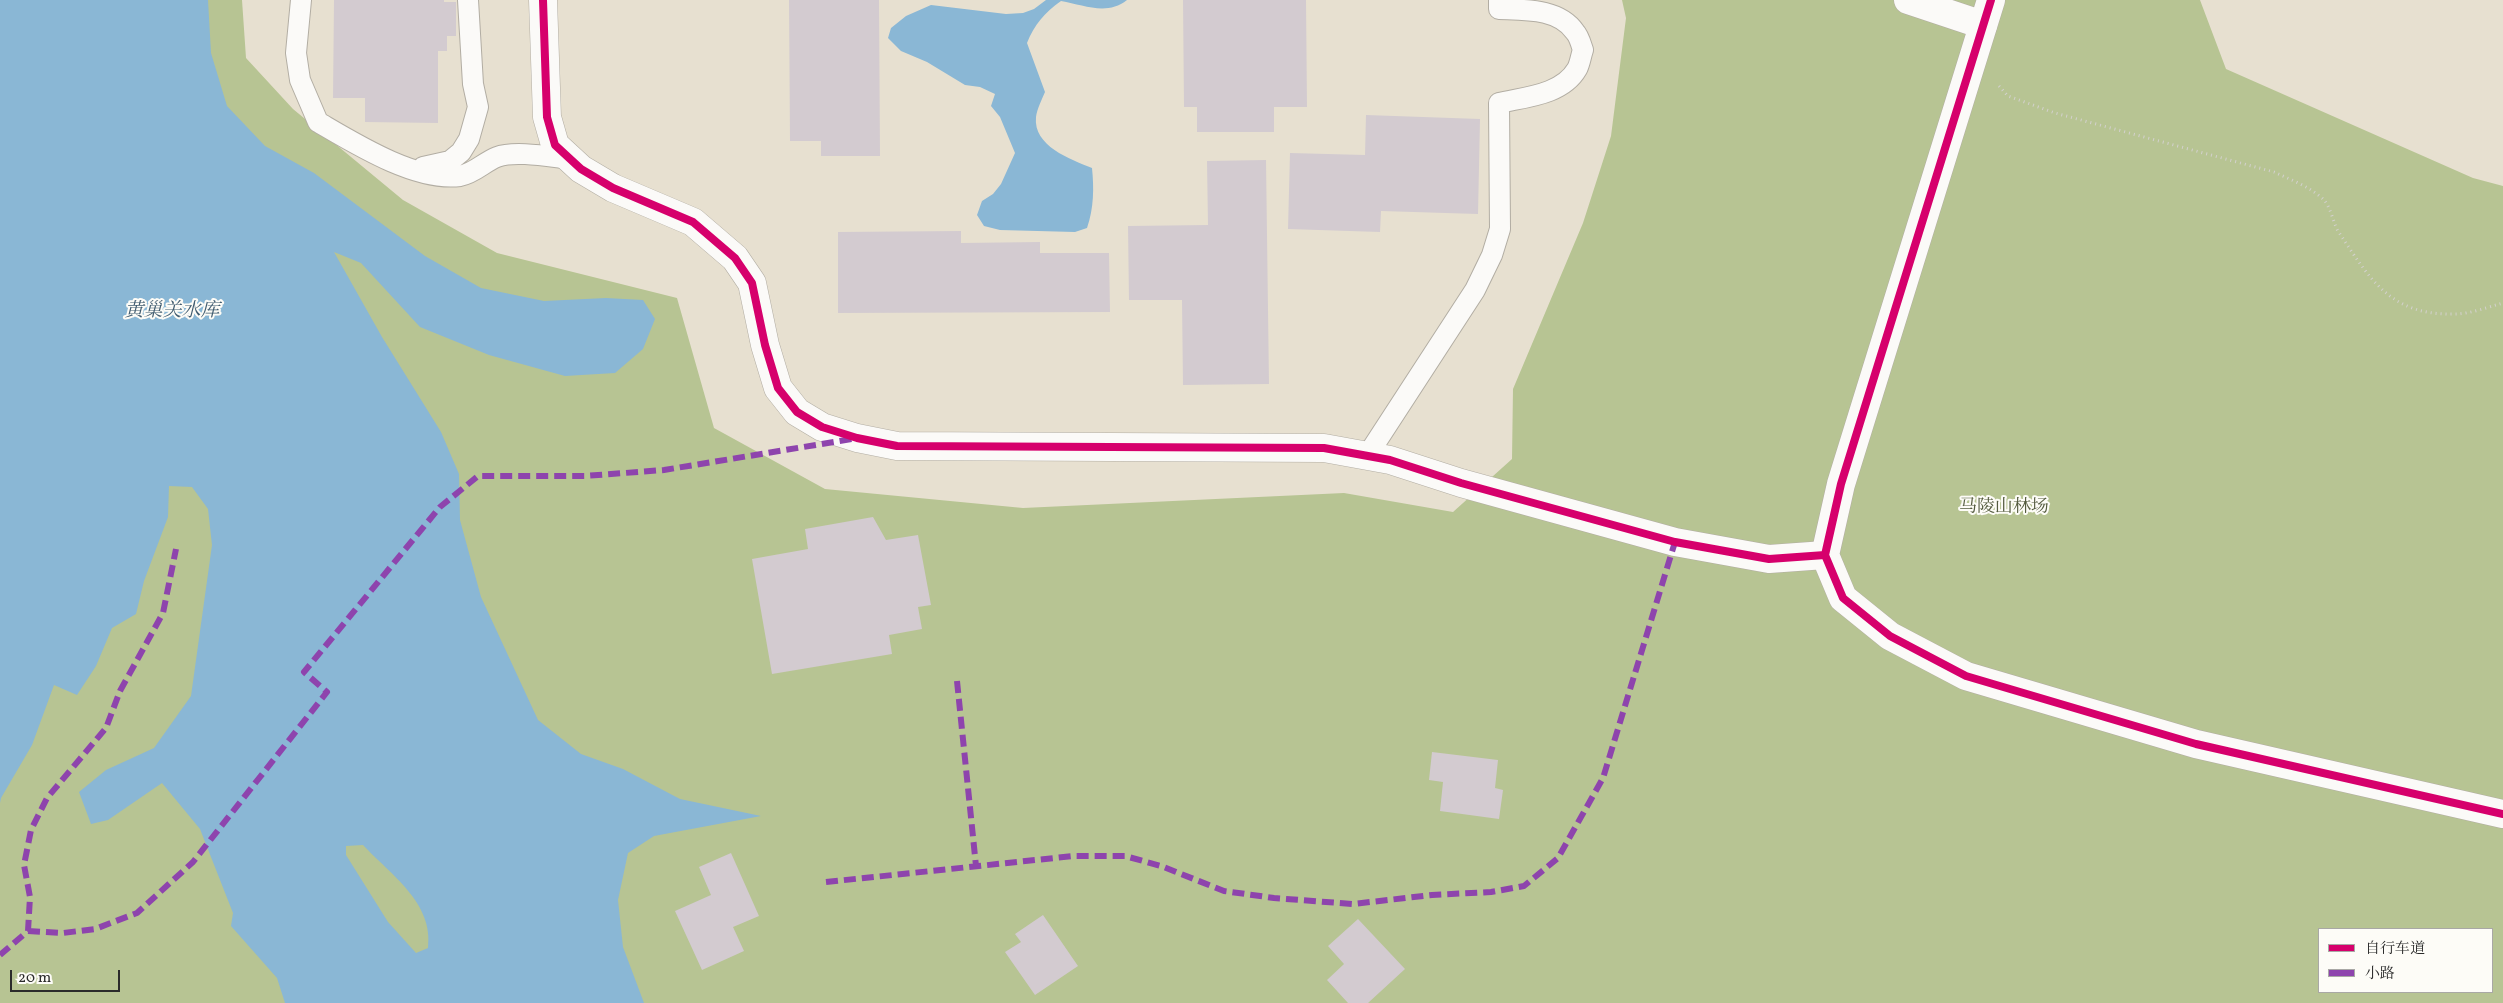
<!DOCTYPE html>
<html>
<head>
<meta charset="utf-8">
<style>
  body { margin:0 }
  #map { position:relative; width:2503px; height:1003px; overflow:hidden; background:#e7e0d0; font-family:Vollkorn,"Noto Serif SC",serif }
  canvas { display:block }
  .legend { position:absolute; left:2318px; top:928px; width:175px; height:65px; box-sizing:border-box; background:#fdfcf7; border:1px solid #a9a8a5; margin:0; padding:6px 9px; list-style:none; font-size:15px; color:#2b2b2b }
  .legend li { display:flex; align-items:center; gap:10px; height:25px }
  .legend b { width:25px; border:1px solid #a9a8a5 }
  .scale { position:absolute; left:10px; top:970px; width:110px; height:22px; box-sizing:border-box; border:2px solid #2b2b2b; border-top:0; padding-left:6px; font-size:15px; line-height:18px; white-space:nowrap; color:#2b2b2b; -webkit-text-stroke:4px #fdfcf7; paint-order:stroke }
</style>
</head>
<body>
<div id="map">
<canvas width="2503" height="1003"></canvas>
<ul class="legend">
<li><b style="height:6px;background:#d6006c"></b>自行车道</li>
<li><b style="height:6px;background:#8e44ad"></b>小路</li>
</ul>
<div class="scale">20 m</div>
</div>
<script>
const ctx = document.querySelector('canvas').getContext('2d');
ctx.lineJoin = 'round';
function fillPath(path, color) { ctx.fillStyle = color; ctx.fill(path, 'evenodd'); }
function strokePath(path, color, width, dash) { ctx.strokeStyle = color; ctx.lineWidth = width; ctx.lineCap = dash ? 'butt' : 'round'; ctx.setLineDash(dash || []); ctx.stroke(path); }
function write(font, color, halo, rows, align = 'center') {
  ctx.font = font + ' Vollkorn,"Noto Serif SC",serif'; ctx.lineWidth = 4; ctx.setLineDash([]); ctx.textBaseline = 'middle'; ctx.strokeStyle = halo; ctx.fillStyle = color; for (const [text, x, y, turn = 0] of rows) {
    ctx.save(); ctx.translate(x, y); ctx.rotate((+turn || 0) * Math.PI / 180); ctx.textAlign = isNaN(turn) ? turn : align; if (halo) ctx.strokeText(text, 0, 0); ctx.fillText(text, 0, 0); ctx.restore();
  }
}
fillPath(new Path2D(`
  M0 0H242L246 58 293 109 403 200 497 253 677 298 714 428 825 489 1023 508 1344 493 1453 512 1512 459 1513 389 1583 223 1611 136 1626 18 1622 0H2200L2226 69 2473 178 2503 186V1003H0ZM2319 929H2492V992H2319Z`), '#b7c493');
fillPath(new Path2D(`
  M0 0H208L211 53 227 106 265 146 314 173 425 256 481 288 544 301 606 298 643 300 655 319 643 349 615 373 565 376 489 355 420 327 361 263 334 252 382 337 441 432 459 474 460 520 481 597 538 720 581 754 623 769 680 799 761 816 654 836 628 853 618 900 623 947 644 1003H285L277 978 231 926 233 913 200 829 162 783 108 820 91 824 79 792 106 770 154 748 191 696 212 545 208 509 192 487 169 486 168 517 144 581 136 614 112 628 96 666 77 695 54 685 32 745 1 798 0 803ZM363 845C391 875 434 903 428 948L416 953 388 922 346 855V846Z
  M1046 0H1127C1107 16 1084 5 1061 1 1045 12 1034 25 1027 43L1045 92C1042 99 1037 109 1036 117 1033 146 1070 159 1092 168 1094 188 1094 208 1087 228L1075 232 1000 230 984 226 977 215 982 201 993 194 1001 184 1015 153 1000 117 991 106 995 94 980 87 965 85 927 62 901 51 888 38 891 28 906 16 931 5 1006 14 1023 13 1034 9Z`), '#8ab7d5');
fillPath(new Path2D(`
  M334 0H444V2H456V36H447V51H438V123L365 122V98H333Z
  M789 0H879L880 156H821V141H790Z
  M1183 0H1306L1307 107H1274V132H1197V107H1184Z
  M1366 115 1480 119 1478 214 1381 211 1380 232 1288 229 1290 153 1365 155Z
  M1266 160 1269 384 1183 385 1182 300H1129L1128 226 1208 225 1207 161Z
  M961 231V243L1040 242V253H1109L1110 312 838 313V232Z
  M873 517 886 540 918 535 931 605 918 607 922 629 889 635 892 654 772 674 752 559 808 549 805 529Z
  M1432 752 1498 760 1495 788 1503 790 1499 819 1440 811 1443 782 1429 780Z
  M731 853 759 916 733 927 744 951 702 970 675 911 711 895 699 867Z
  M1043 915 1078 966 1035 995 1005 952 1021 942 1015 934Z
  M1358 919 1405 969 1368 1003H1348L1327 980 1344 964 1328 946Z`), '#d3cbd0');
const service = new Path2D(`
  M301 0 296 53 300 80 318 122C354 143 416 182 460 176 475 173 484 162 497 157 515 150 551 157 570 159
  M423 167 450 161 461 152 469 139 478 107 473 84 468 0
  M1367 456 1475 290 1492 255 1500 229 1499 103C1525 97 1562 95 1577 69 1580 64 1581 55 1583 50 1581 44 1579 36 1575 32 1559 8 1524 10 1499 9V0`);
const minor = new Path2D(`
  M543 0 547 117 555 145 581 169 613 188 693 222 735 258 752 283 765 345 778 388 797 412 822 427 857 438 897 446 1324 448 1390 460 1461 483 1675 542 1769 559 1825 555
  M1908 0 1983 25`);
const tertiary = new Path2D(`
  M1991 0 1841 484 1825 555 1843 598 1890 636 1966 676 2196 744 2503 814`);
strokePath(service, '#b2ada3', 22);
strokePath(minor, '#b2ada3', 29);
strokePath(tertiary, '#b2ada3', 29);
strokePath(new Path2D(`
  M1999 86 2008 96 2055 113 2274 172C2291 180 2311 187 2324 200 2331 208 2333 222 2338 231 2370 279 2390 316 2455 314 2470 314 2488 307 2503 303`), '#d3d1cd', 3, [1, 4]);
strokePath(service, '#fbfaf8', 20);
strokePath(minor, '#fbfaf8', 28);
strokePath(tertiary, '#fbfaf8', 28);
strokePath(new Path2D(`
  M957 681 976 866
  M826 882 1074 856H1125L1161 866 1224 891 1274 898 1353 904 1432 895 1491 892 1524 886 1558 858 1603 778 1675 542
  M28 931 63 933 95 929 137 913 193 862 327 692 304 672 440 507 478 476H585L664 470 852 439
  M0 955 28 931 30 897 24 865 31 830 47 798 106 728 120 691 163 613 176 549`), '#8e44ad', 6, [12, 6]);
strokePath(new Path2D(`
  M543 0 547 117 555 145 581 169 613 188 693 222 735 258 752 283 765 345 778 388 797 412 822 427 857 438 897 446 1324 448 1390 460 1461 483 1675 542 1769 559 1825 555
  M1991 0 1841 484 1825 555 1843 598 1890 636 1966 676 2196 744 2503 814`), '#d6006c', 8);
write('18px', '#545b3f', '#fdfcf7', [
  ["马陵山林场",2004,509]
]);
write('italic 19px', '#415c70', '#fdfcf7', [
  ["黄巢关水库",172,313]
]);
</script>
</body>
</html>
